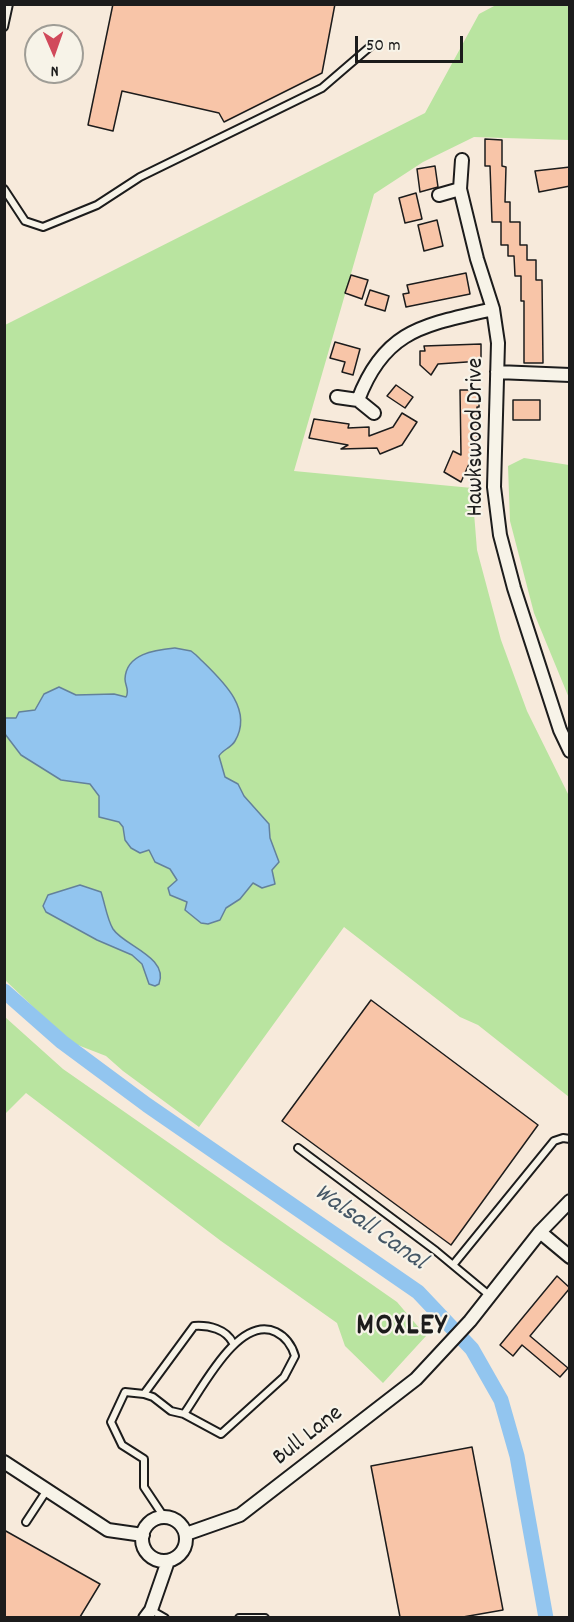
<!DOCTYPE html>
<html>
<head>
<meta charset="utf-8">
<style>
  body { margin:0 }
  #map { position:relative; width:574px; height:1622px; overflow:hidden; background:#f7eadb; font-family:Dekko,sans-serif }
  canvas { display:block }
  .frame { position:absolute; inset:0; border:6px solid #1c1c1c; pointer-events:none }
  .north { position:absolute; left:24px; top:24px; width:60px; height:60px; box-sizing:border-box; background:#f7f3e8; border:2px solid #9f9d96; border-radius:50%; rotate:178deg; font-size:16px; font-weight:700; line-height:24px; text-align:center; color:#1c1c1c }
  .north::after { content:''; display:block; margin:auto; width:21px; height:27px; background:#d1495b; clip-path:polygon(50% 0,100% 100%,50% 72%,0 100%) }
  .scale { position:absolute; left:355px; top:36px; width:108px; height:27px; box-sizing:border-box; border:3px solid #1c1c1c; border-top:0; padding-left:8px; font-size:18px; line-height:21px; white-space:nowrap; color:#1c1c1c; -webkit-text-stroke:4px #f7f3e8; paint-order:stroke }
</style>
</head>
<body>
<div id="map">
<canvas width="574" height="1622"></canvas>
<div class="frame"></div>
<div class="north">N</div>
<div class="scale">50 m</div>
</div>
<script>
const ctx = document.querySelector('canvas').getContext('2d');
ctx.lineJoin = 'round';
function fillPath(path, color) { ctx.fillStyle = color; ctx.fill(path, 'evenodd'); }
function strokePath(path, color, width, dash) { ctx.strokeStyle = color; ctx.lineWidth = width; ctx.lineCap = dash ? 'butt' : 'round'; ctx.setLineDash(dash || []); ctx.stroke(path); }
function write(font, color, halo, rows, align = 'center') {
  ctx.font = font + ' Dekko,sans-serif'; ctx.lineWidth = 4.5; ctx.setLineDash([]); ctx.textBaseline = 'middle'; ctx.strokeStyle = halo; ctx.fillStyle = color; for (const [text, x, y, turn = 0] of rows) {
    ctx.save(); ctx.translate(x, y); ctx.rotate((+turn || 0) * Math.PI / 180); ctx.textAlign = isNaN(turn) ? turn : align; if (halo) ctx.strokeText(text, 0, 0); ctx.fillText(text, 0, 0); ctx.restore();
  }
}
fillPath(new Path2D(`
  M496 5H569V140L474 137 423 162 374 194 294 471 472 488 477 550 501 640 527 711 569 796V1097L478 1025 460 1017 344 927 199 1127 123 1071 106 1056 70 1042 5 980V325L425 113 479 14Z
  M524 458 569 465V698L534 613 510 521 508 466Z
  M5 1017 63 1069 397 1302 426 1336 383 1383 345 1346 337 1323 221 1241 26 1093 5 1114Z`), '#b9e4a0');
const water = new Path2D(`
  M175 648 191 651 196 655C218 677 255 707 235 741 231 748 222 750 219 756L225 777 238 784 244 796 269 824 270 838 279 862 272 870 275 884 262 888 253 883 240 899 226 908 220 920 208 924 201 923 185 910 187 902 170 895 168 888 177 880 170 869 155 862 149 850 140 853 131 848 125 840 123 827 119 822 99 817V796L90 784 61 780 21 755 5 734V718H16L19 712 35 710 44 694 59 687 76 695 114 694 126 697C130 690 125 686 125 679 126 653 156 650 175 648Z
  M80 885 101 892C105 904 107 919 113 929 124 946 169 957 159 984L155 986 149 984 142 964 132 955 97 940 46 912 43 906 48 895Z`);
fillPath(water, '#92c5ef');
strokePath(water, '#63819b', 1.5);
strokePath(new Path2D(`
  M4 991 62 1042 147 1105 418 1292 472 1349 501 1400 517 1456 546 1618`), '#92c5ef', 15);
const building = new Path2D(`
  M113 4H335L322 73 224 122 219 113 122 91 113 131 88 125Z
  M485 139 502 140V166L506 167 505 202H510V222H520V245H527V260H536V280H542L543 363H524V301H521V276H515L514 256H508V245H501V222H492L490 166H485Z
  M435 166 438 187 420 192 417 169Z
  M570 167V186L539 192 535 171Z
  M416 193 422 219 405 223 399 198Z
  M437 220 443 246 424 251 418 225Z
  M466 273 470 294 406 307 403 294 409 293 407 285Z
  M351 275 368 280 362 299 345 293Z
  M370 290 389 296 385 311 365 305Z
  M335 342 360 349 353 375 342 372 345 362 330 358Z
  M481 344V361L438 364 431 375 420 365V351H425L424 346Z
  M396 385 413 397 405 408 387 396Z
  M460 390H479V407H477V446L461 482 444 472 453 451 461 455Z
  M513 400H540V420H513Z
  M402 413 417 422 402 445 380 454 377 448 341 449 348 445 309 438 314 419 349 424 348 428 369 427V436L393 427Z
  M371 1000 538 1125 451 1245 282 1121Z
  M557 1276 570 1288 530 1336 568 1368 560 1377 522 1345 513 1356 500 1345Z
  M472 1447 503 1610 463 1617H400L371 1466Z
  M4 1530 100 1584 80 1617H4Z`);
fillPath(building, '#f8c5a8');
strokePath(building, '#1c1c1c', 1.5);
const service = new Path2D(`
  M4 27 9 4
  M4 189 25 221 43 227 97 205 140 177 322 88 372 45
  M298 1148 436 1251 489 1295
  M453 1265 554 1141 563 1138 570 1139
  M144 1394 153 1397 171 1411 184 1414 221 1434 284 1377 295 1356C292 1346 286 1337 276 1332 239 1314 202 1389 184 1414
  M164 1517 144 1487V1459L122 1445 111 1422 125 1392 144 1394 194 1326C209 1325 226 1329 233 1343
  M26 1522 47 1490
  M151 1610 165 1618
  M239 1618H265`);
const minor = new Path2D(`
  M460 189 462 160
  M439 195 460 189 477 259 493 309 498 343 494 487 500 535 514 588 560 730 570 751
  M497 372 570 375
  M337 397 358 400C385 328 426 325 493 309
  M358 400 374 413
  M540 1232 570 1257
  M4 1462 108 1530 143 1535
  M142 1539a22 22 0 1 1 44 0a22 22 0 1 1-44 0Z
  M186 1534 240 1515 416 1379 470 1321 540 1232 570 1201
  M145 1618 151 1610 168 1561`);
strokePath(service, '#1c1c1c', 10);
strokePath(minor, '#1c1c1c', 16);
strokePath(service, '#f7f3e8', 6);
strokePath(minor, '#f7f3e8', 12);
write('24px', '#1c1c1c', '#f7f3e8', [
  ["Hawkswood Drive",478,437,-90],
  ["Bull Lane",309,1437,-38]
]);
write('italic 26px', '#455766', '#f7f3e8', [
  ["Walsall Canal",369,1229,35]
]);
ctx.letterSpacing = '1.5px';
write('bold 30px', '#1c1c1c', '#f7f3e8', [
  ["MOXLEY",402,1329]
]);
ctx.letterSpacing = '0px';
</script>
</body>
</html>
